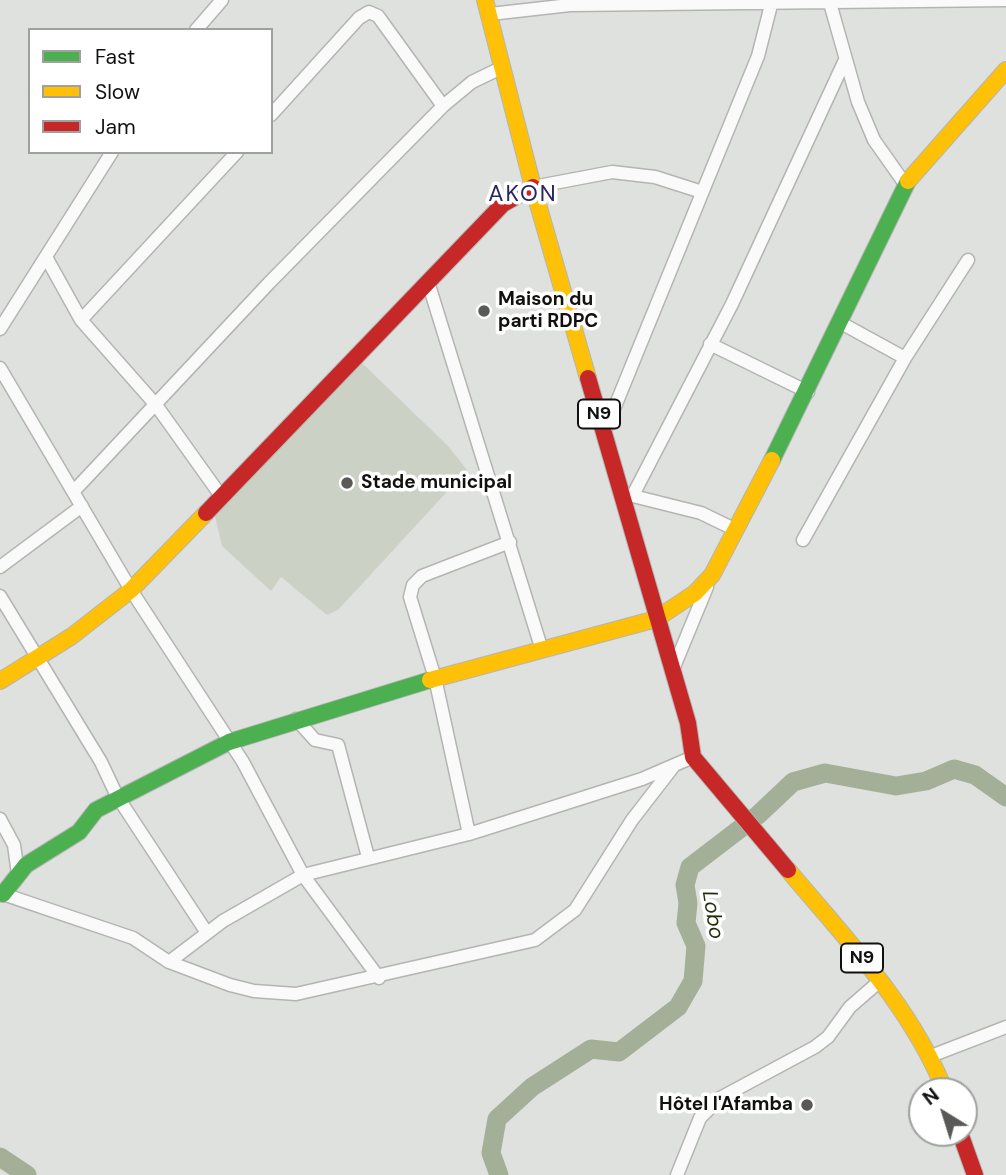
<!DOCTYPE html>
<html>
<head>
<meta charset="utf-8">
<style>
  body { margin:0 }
  #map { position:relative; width:1006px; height:1175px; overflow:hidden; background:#dfe1de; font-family:"DM Sans",sans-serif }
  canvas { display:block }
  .legend { position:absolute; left:28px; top:28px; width:245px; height:126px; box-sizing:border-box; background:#fff; border:2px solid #a0a09f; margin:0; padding:9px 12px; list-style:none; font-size:21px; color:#111210 }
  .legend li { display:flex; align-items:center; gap:14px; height:35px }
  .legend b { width:35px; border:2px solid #a0a09f }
  .north { position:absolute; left:908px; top:1077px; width:70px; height:70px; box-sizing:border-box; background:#fff; border:2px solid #a0a09f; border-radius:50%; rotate:322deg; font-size:19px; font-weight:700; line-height:28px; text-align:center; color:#111210 }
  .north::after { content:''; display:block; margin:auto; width:24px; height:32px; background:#595a58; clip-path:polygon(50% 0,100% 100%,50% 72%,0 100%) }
</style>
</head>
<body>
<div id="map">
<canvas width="1006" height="1175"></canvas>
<ul class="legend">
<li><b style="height:9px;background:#4caf50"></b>Fast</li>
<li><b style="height:9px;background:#ffc107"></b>Slow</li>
<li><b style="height:9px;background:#c62828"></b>Jam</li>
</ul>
<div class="north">N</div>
</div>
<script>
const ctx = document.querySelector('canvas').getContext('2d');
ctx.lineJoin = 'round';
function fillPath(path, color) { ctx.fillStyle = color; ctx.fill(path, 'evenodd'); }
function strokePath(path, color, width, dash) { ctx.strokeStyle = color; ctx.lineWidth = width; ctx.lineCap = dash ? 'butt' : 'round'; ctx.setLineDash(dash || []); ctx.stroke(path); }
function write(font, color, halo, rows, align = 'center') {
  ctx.font = font + ' "DM Sans",sans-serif'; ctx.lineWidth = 7; ctx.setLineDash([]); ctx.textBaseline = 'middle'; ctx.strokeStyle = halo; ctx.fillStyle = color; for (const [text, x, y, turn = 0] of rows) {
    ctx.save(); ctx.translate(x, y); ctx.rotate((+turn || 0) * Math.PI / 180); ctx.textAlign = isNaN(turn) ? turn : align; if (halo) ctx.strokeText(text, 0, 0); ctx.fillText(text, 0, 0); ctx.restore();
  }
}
fillPath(new Path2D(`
  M362 363 448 446 467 470 338 610 327 615 281 577 271 591 222 546 215 516Z`), '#cbd1c5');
strokePath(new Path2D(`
  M0 1157 27 1175
  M499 1175 491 1153 497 1119 532 1087 591 1049 619 1052 678 1007 693 981 696 946 686 923 688 903 685 885 690 867 758 815 793 782 825 773 896 786 926 781 954 769 975 775 1006 797`), '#a4af98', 19);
const street = new Path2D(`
  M830 3 858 102 874 140 905 184
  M490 14 570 5 1006 0
  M196 30 222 0
  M271 115 359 18 369 12 378 16 443 106
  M533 187 612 172 655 177 702 192
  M46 257 81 320 156 405 221 496
  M428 282 541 647
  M81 320 237 152
  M841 323 905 358
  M0 329 112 152
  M710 344 808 392
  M0 368 131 590 243 762 303 875 379 978
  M605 431 758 56 771 5
  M74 491 269 283 443 106 472 82 503 67
  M625 494 701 513 734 529
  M633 495 732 304 845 60
  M803 540 905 358 968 260
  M0 567 82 506
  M0 596 101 762 117 796 207 933
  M674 667 707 587
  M296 719 315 740 338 745 368 857
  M0 819 14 845 18 874
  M469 834 435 678 410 597 413 585 422 576 510 542
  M0 893 133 938 169 962 230 985 254 991 296 994 535 940 575 910 632 820 673 767
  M169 962 223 921 303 875 469 834 642 779 693 757
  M931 1056 1006 1027
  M677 1175 700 1118 720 1098 815 1047 828 1037 850 1007 881 980`);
const fast = new Path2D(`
  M772 460 908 181
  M3 894 26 865 79 832 96 810 229 742 430 680`);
const slow = new Path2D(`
  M485 0 533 187 588 378
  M908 181 1006 70
  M430 680 656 619 695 593 712 575 772 460
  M0 681 72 636 131 590 206 513
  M788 870C846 939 911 1006 945 1091`);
const jam = new Path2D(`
  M588 378 688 723 693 757 788 870
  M206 513 503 204 533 187
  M960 1133 975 1175`);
strokePath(street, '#b4b5b3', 15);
strokePath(fast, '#b4b5b3', 18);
strokePath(slow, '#b4b5b3', 18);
strokePath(jam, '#b4b5b3', 18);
strokePath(street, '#fafafa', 12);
strokePath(fast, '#4caf50', 16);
strokePath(slow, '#ffc107', 16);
strokePath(jam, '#c62828', 16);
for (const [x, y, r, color] of [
  [484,311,7,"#595a58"],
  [347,483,7,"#595a58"],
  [807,1105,7,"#595a58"]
]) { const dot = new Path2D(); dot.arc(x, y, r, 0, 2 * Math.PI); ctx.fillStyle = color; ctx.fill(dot); strokePath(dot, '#fff', 2.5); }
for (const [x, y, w] of [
  [599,414,42],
  [862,958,42]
]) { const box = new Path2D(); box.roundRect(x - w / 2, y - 14.5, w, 29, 5); ctx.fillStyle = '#fff'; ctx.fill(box); strokePath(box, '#111210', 2); }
write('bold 18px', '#111210', null, [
  ["N9",599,414],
  ["N9",862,958]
]);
write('bold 19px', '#111210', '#fff', [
  ["Maison du",498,300],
  ["parti RDPC",498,322],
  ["Stade municipal",361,483],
  ["Hôtel l'Afamba",793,1105,"right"]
], 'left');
write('italic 21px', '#1f2f08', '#fff', [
  ["Lobo",712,915,81]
]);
ctx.letterSpacing = '2px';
write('23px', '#272862', '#fff', [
  ["AKON",523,195]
]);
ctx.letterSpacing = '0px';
</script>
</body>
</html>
